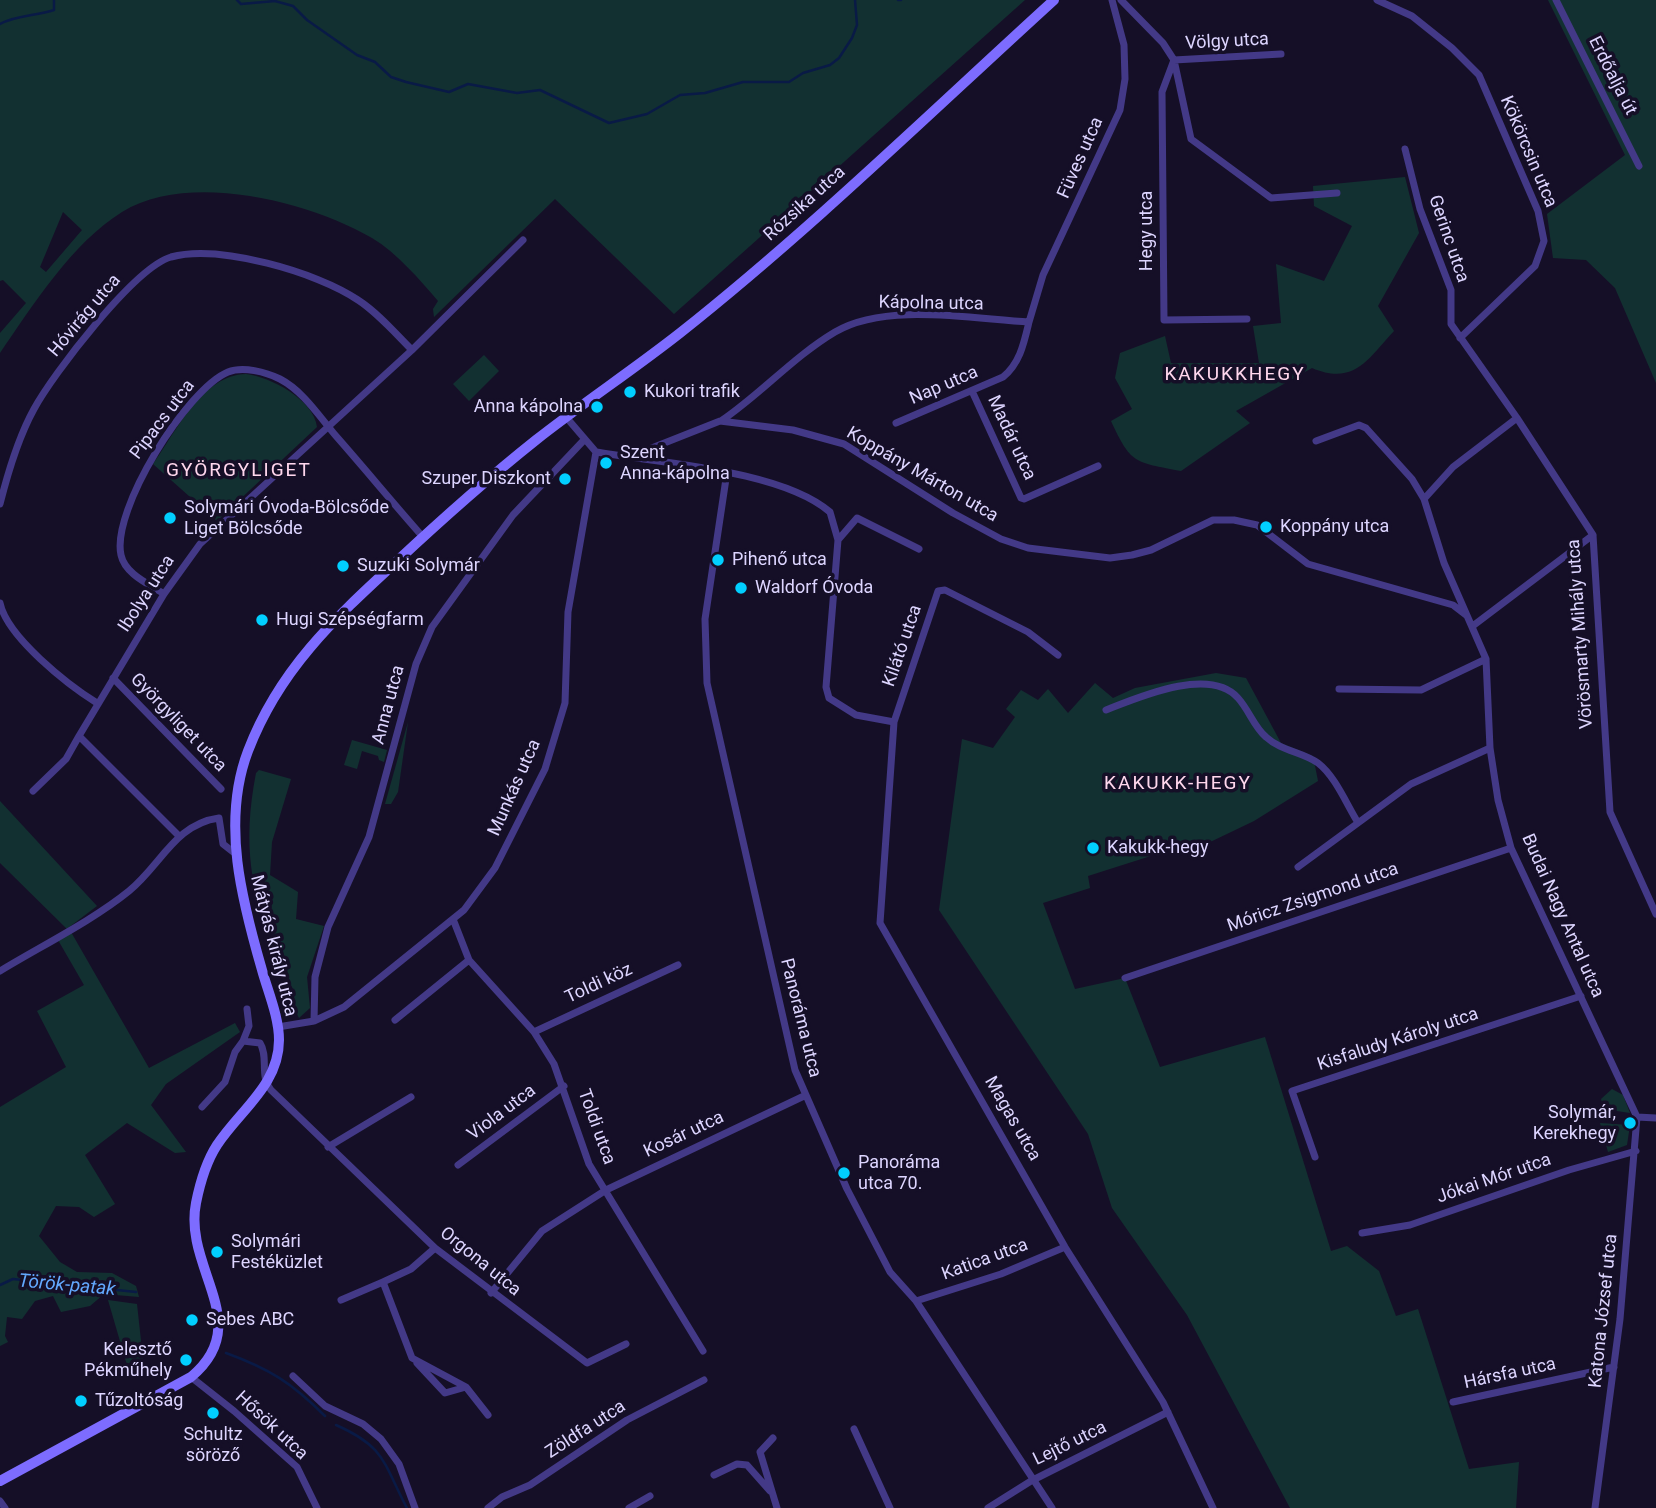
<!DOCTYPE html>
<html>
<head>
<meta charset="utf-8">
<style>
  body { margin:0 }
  canvas { display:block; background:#150f27 }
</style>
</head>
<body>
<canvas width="1656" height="1508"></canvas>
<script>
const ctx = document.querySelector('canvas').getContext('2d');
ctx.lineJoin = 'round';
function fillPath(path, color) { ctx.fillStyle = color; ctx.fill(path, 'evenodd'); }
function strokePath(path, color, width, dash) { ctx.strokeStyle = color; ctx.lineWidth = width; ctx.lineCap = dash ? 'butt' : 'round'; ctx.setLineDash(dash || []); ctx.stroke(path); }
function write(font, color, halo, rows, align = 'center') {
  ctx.font = font + ' Roboto,sans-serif'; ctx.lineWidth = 7; ctx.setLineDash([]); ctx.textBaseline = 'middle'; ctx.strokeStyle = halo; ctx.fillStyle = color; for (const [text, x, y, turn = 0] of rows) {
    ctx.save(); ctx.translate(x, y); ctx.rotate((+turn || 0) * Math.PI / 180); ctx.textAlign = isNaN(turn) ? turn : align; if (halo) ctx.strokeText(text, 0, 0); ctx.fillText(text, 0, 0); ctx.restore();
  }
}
fillPath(new Path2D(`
  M0 0H1025L674 314 555 199 434 317 433 309 438 301C419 279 397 253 372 238 308 201 189 171 122 212 72 243 33 305 0 353V333L26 303 3 280 0 281ZM63 212 82 230 46 272 40 267Z
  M1548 0H1656V383L1615 288 1586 260 1553 258 1547 214 1625 155Z
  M1405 177 1419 233 1378 306 1394 331C1368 359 1354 386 1312 368L1236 411 1250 423 1181 471C1134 462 1131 464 1111 421L1132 409 1115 378 1120 353 1165 336 1171 363H1259L1253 326 1281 323 1276 264 1324 281 1352 226 1314 206 1313 186Z
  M484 355 499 371 469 401 453 384Z
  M246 374C271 377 314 400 317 427L217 521 153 464C176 432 202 375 246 374Z
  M1216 673 1246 678 1281 743 1313 756 1318 781 1254 821 1183 855 1179 847 1088 876 1090 888 1043 903 1075 989 1125 978 1160 1067 1265 1037 1331 1251 1347 1246 1379 1271 1396 1316 1418 1309 1469 1469 1519 1462 1516 1508H1290L1187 1315 1112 1208 1088 1134 939 910 962 739 993 748 1015 717 1006 709 1021 690 1038 700 1048 689 1068 713 1095 683 1113 698 1135 688Z
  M408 722 398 792 391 804H385Z
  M352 740 387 750 384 762 379 760 378 756 362 751 357 769 344 765Z
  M259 770 291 779 272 842 270 875 298 892 296 919 324 926 307 977 310 1008 299 1018C289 999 282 978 275 958 251 889 242 846 256 773Z
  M0 801 97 906 68 928 71 932 149 1068 235 1023 240 1032 166 1084 151 1105 186 1152 175 1153 127 1123 85 1155 115 1204 94 1217 79 1207 56 1206 39 1236 60 1262 77 1272 112 1273 136 1286 139 1297 104 1294 90 1306 61 1312 53 1296 35 1301 22 1319 7 1317 5 1336 8 1342 0 1346V1107L66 1067 37 1011 84 985 58 940 70 932 0 863Z
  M1612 1089 1623 1095 1630 1113 1604 1109 1601 1099Z
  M1600 1123 1630 1125 1627 1145 1608 1152Z
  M108 1300 137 1304 143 1359 132 1363 136 1377 131 1379Z`), '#123031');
strokePath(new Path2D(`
  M237 0 241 4 275 1 293 6 307 20 357 55 375 62 391 77 406 82 449 92 468 84 517 93 540 90 609 123 647 114 680 95 705 93 743 82H789L803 73 830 65 839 58 852 38 857 25 855 0
  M898 0H901
  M0 24C16 15 36 16 54 10V0
  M0 1285 13 1279 136 1292
  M226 1353C270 1369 292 1383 325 1416
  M336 1425C386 1447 383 1463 407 1508`), '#091a46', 2.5);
strokePath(new Path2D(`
  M1121 0 1163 43 1174 60 1191 139 1271 198 1337 193
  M1377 0 1412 16 1452 48 1479 75 1538 211 1544 241 1535 266 1460 338
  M1556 0 1639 166
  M1405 149 1420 209 1451 290V324L1517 418 1593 535 1610 812 1656 914
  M1247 319 1164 320 1162 92 1174 60 1281 54
  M1029 322 1043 275 1120 110 1125 79 1124 45 1112 0
  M972 391 1021 498 1024 499 1098 466
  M566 417 596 452
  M721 421C761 394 793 357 835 332 885 302 973 319 1029 322 1024 343 1020 363 1003 377L896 423
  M1316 441 1359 425 1366 428 1412 479 1424 499 1444 563 1486 659 1490 748 1498 800 1511 848 1637 1117 1620 1319 1595 1508
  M596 452C660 463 781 470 830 512L838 540 826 687 829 698 856 715 894 722
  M629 457 720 421 793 430 844 444 953 513 1001 539 1028 548 1110 558 1132 555 1151 550 1213 520H1234L1257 525 1308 564 1453 605 1466 615
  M727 472 705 619 707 683 795 1070 847 1189 890 1272 916 1301 1052 1508
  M1424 499 1453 467 1517 418
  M0 504C8 472 18 438 34 409 53 374 134 268 171 257 219 244 317 272 358 300 378 313 395 333 412 350
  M838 540 857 518 919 549
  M164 594C149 584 125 574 121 555 111 510 187 389 228 372 243 366 266 372 280 379 303 391 319 416 336 436 365 469 393 503 423 537
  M0 603C7 637 68 685 97 703
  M1474 625 1593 535
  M1058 655 1028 632 945 590 938 591 894 722 880 923 1065 1247 1163 1402 1213 1508
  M113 678 221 789
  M1339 689 1421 690 1486 659
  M1106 710C1139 697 1210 666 1238 698 1249 710 1254 727 1266 737 1281 751 1303 752 1318 763 1335 776 1346 803 1357 821
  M33 791 66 759 79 736
  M179 836 79 736 164 594 200 544 412 350 523 240
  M1298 867 1411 784 1490 748
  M453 919 469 960 534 1032 554 1064 589 1164 703 1351
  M0 971C41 946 92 921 129 891 161 865 175 824 219 818L223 844 237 855
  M1125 978 1511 848
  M395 1020 469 960
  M314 1021 315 977 328 927 369 837 416 664 432 627 513 515 584 440
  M278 1027 314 1021 344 1007 464 910 495 868 545 769 565 703 568 612 596 452
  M534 1032 678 965
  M243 1041 249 1026 247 1009
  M202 1107 225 1082 235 1052 243 1041 260 1043C269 1057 259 1076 271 1090L435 1248 587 1363 626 1344
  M1637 1117 1656 1118
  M328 1147 411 1097
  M1315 1157 1292 1091 1581 996
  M458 1165 564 1086
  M1362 1233 1410 1225 1569 1170 1636 1151
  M435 1248 411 1269 383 1282 412 1358 466 1387 488 1415
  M491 1293 542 1231 606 1190 804 1096
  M341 1300 383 1282
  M916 1301 1001 1274 1065 1247
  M417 1363 445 1393 466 1387
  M293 1376 325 1406 363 1424 381 1439 399 1464 415 1508
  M191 1377 234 1411 297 1467 317 1508
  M1453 1402 1614 1367
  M854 1429 890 1508
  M773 1438 760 1452 777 1508
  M714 1475 737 1464 747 1465 770 1491
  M0 1501 5 1508
  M488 1508 502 1497 530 1485 627 1420 704 1380
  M629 1508 650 1496
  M988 1508 1031 1481 1168 1412`), '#433987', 7);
strokePath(new Path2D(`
  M0 1481 191 1377C256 1323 183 1269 196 1203 200 1183 206 1162 217 1145 240 1110 279 1085 279 1040 279 1017 268 992 262 970 242 901 221 822 248 751 279 670 333 620 395 563 441 520 487 479 536 440 583 403 633 370 680 333 810 230 931 112 1054 0`), '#7d6cff', 10);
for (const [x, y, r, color] of [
  [630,392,7,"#01cfff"],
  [597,407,7,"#01cfff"],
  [606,463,7,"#01cfff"],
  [565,479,7,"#01cfff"],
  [170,518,7,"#01cfff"],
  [1266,527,7,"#01cfff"],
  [718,560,7,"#01cfff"],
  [343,566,7,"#01cfff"],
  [741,588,7,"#01cfff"],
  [262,620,7,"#01cfff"],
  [1093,848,7,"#01cfff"],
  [1630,1123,7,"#01cfff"],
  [844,1173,7,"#01cfff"],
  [217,1252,7,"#01cfff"],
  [192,1320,7,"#01cfff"],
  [186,1360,7,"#01cfff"],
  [81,1401,7,"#01cfff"],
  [213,1413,7,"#01cfff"]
]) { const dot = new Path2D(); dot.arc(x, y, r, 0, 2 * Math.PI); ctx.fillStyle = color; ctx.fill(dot); strokePath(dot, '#150f27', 2.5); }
write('18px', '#ddd5ff', '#150f27', [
  ["Völgy utca",1227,42,-3],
  ["Erdőalja út",1612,76,63],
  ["Kökörcsin utca",1528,152,67],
  ["Füves utca",1081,158,-66],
  ["Rózsika utca",805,204,-42],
  ["Hegy utca",1147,231,-90],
  ["Gerinc utca",1448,239,71],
  ["Kápolna utca",931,304,1],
  ["Hóvirág utca",85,316,-50],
  ["Nap utca",944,386,-23],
  ["Pipacs utca",163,420,-53],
  ["Madár utca",1011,438,65],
  ["Koppány Márton utca",922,475,30],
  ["Ibolya utca",147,594,-57],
  ["Vörösmarty Mihály utca",1581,634,-94],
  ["Kilátó utca",903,646,-71],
  ["Anna utca",389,705,-75],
  ["Györgyliget utca",178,723,46],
  ["Munkás utca",515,788,-66],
  ["Móricz Zsigmond utca",1313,898,-19],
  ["Budai Nagy Antal utca",1562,916,66],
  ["Mátyás király utca",273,946,76],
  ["Toldi köz",599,984,-25],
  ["Panoráma utca",800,1018,76],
  ["Kisfaludy Károly utca",1398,1040,-18],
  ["Viola utca",502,1113,-37],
  ["Magas utca",1012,1119,60],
  ["Toldi utca",596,1127,70],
  ["Kosár utca",684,1135,-25],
  ["Jókai Mór utca",1494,1179,-19],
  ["Katica utca",985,1260,-20],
  ["Orgona utca",480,1262,39],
  ["Katona József utca",1604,1311,-84],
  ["Hársfa utca",1510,1374,-12],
  ["Hősök utca",271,1426,43],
  ["Zöldfa utca",586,1430,-33],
  ["Lejtő utca",1070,1444,-26]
]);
write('18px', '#ddd5ff', '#150f27', [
  ["Kukori trafik",644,392],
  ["Anna kápolna",583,407,"right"],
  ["Szent",620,453],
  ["Anna-kápolna",620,474],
  ["Szuper Diszkont",551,479,"right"],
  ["Solymári Óvoda-Bölcsőde",184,508],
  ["Liget Bölcsőde",184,529],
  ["Koppány utca",1280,527],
  ["Pihenő utca",732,560],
  ["Suzuki Solymár",357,566],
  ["Waldorf Óvoda",755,588],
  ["Hugi Szépségfarm",276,620],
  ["Kakukk-hegy",1107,848],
  ["Solymár,",1616,1113,"right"],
  ["Kerekhegy",1616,1134,"right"],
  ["Panoráma",858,1163],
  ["utca 70.",858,1184],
  ["Solymári",231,1242],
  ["Festéküzlet",231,1263],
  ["Sebes ABC",206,1320],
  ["Kelesztő",172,1350,"right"],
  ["Pékműhely",172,1371,"right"],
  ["Tűzoltóság",95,1401],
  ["Schultz",213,1435,"center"],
  ["söröző",213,1456,"center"]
], 'left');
ctx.letterSpacing = '2px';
write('19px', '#ffd7ed', '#150f27', [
  ["KAKUKKHEGY",1235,375],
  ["GYÖRGYLIGET",239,471],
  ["KAKUKK-HEGY",1178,784]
]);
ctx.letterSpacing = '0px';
write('italic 19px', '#63a9ff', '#150f27', [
  ["Török-patak",67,1286,5]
]);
</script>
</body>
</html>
